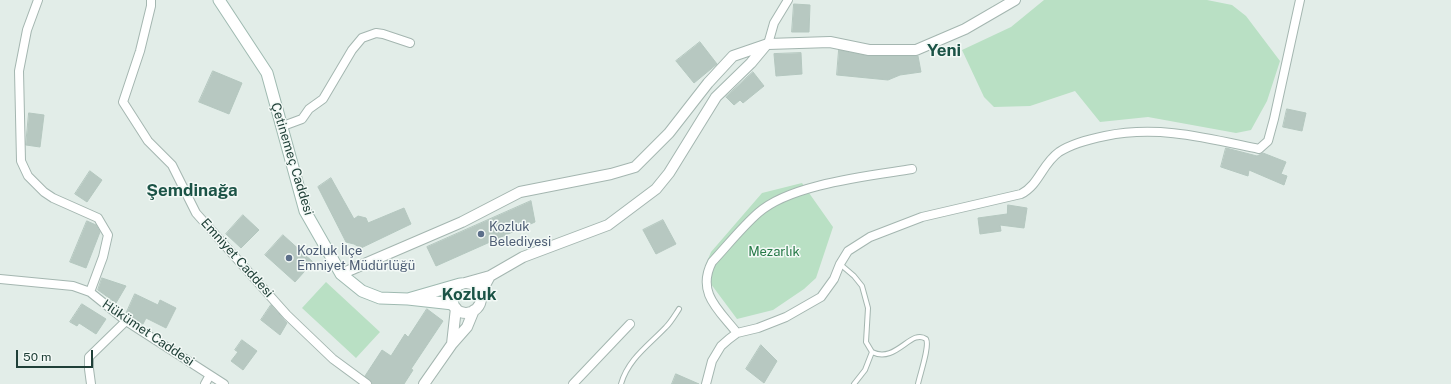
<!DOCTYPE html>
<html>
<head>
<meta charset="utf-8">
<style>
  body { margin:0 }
  #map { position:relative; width:1451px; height:384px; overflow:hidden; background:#e2ede8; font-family:"Public Sans",sans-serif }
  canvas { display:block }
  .scale { position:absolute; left:16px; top:350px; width:77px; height:18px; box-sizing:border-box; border:2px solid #204038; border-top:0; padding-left:5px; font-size:12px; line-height:14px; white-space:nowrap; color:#204038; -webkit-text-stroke:3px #f3f9f6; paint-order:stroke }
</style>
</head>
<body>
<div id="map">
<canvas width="1451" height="384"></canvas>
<div class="scale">50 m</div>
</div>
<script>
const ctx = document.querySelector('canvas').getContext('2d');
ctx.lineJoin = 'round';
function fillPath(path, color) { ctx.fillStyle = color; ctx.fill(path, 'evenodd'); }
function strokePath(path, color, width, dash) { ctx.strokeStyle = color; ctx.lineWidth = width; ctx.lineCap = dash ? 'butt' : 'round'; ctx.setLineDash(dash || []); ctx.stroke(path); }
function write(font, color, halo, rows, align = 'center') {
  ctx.font = font + ' "Public Sans",sans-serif'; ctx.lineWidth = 3; ctx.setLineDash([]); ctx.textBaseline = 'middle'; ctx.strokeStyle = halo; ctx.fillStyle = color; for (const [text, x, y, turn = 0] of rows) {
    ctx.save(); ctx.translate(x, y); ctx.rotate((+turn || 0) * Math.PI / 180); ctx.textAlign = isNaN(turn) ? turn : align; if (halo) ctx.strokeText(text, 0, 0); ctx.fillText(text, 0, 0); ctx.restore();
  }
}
fillPath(new Path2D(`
  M1044 0H1207L1232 5 1246 16 1280 61 1267 101 1251 130 1236 133 1148 117 1100 122 1075 91 1030 106 994 107 984 97 962 50 1011 27Z
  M802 183 833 227 816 278 804 289 773 310 737 319 705 276 706 264 711 252 762 193Z
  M326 282 380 332 356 358 302 308Z`), '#b9e0c4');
const building = new Path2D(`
  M794 4 810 5 809 32H792Z
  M700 42 717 64 694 83 676 61Z
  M839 50 869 56H918L921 72 900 75 888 80 837 75Z
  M801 53 802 74 776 76 774 54Z
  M213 71 242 83 229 114 199 102Z
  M753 72 764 86 743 103 740 100 734 105 726 97Z
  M1287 109 1306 113 1302 131 1283 127Z
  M29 113 44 115 40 147 26 145Z
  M1226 148 1257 156 1263 153 1286 162 1281 174 1287 176 1284 185 1249 170 1248 176 1221 167Z
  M90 171 102 180 87 202 75 194Z
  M331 178 354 219 358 216 366 218 368 223 404 208 411 224 361 248 354 244 346 242 318 187Z
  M531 201 535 222 436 266 427 247Z
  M1008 205 1027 208 1024 228 1000 225 1001 231 980 234 978 218 1007 214Z
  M243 215 259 230 241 248 226 234Z
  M663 220 676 244 656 254 643 230Z
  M87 221 96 225 100 232 86 268 70 262Z
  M283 235 313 262 295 282 265 255Z
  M102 278 126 286 116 303 98 290Z
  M135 294 158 305 160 300 176 308 166 328 146 318 143 324 126 314Z
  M82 304 106 319 96 334 79 323 77 326 70 322Z
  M271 305 287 323 280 335 261 320Z
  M427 309 443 321 411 369 413 370 404 384H372L365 376 382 350 391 356 405 334 408 337Z
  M242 340 257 351 243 370 231 361 238 352 235 350Z
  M761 345 777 361 764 383 746 369Z
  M676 374 699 384H672Z`);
fillPath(building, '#b7c8c1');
strokePath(building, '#b4c7bf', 1);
const service = new Path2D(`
  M840 264 854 276 862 286 868 308 866 342 872 352C896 364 911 328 926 339 930 346 920 374 918 384
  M621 384C628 359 649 345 666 327 671 322 675 315 679 309
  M854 384 865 370 872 352`);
const minor = new Path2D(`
  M38 0 27 30 19 71 21 161 28 176 44 192 53 198 98 218 108 235 103 257 90 292
  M151 0V6L140 51 123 102 148 141 172 165 196 213 287 315 333 359 367 384
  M768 44 774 23 788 0
  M283 126 302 119 309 109 323 99 352 50 362 38 376 33 383 34 410 43
  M0 279 73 286 90 292 126 321 224 384
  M737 333C719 310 696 293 712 262 727 246 741 228 758 213 790 184 869 176 912 169
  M91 384 89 369V357L126 321
  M205 384 210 375
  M573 384 630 324
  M706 384 712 361 721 346 729 339 737 333 758 328 786 317 821 297 834 279 840 264 848 251 870 237 922 217 1021 194C1039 185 1042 164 1059 152 1073 143 1090 139 1105 136 1159 125 1206 138 1259 149L1268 141 1274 119 1300 0`);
const tertiary = new Path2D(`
  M341 274 462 222 520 192 611 174 635 167 669 133 708 83 733 56 768 44 830 42 869 50H916L965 29 1015 0
  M490 276 523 257 608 225 656 189 669 173 716 97 751 63 766 45
  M465 283 490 276 483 289 481 297
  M451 298a15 15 0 1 1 30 0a15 15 0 1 1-30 0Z
  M456 308 452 344 467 327 474 310
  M424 384 452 344`);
const secondary = new Path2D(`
  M219 0 267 73 305 211 341 274 362 291 380 298 408 299
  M453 304 408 299 460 284`);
strokePath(service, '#a4b6b0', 6);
strokePath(minor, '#a4b6b0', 10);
strokePath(tertiary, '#a4b6b0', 12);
strokePath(secondary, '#9fbab1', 13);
strokePath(service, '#fff', 4);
strokePath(minor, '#fff', 8);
strokePath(tertiary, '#fff', 10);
strokePath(secondary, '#fff', 11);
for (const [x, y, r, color] of [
  [481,234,4,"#5c6f8a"],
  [289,258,4,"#5c6f8a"]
]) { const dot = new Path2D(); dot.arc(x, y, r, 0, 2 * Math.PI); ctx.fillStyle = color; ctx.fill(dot); strokePath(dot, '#f3f9f6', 1.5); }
write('13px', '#204038', '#f3f9f6', [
  ["Çetinemeç Caddesi",292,159,73],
  ["Emniyet Caddesi",237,258,48],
  ["Hükümet Caddesi",148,333,34]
]);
write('13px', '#4e5e75', '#f3f9f6', [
  ["Kozluk",489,227],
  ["Belediyesi",489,242],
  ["Kozluk İlçe",297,251],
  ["Emniyet Müdürlüğü",297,266]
], 'left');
write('13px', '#277a48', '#f3f9f6', [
  ["Mezarlık",774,252]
]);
write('bold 17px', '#1b5346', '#f3f9f6', [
  ["Yeni",944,51],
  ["Şemdinağa",192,191],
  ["Kozluk",469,295]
]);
</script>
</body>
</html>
